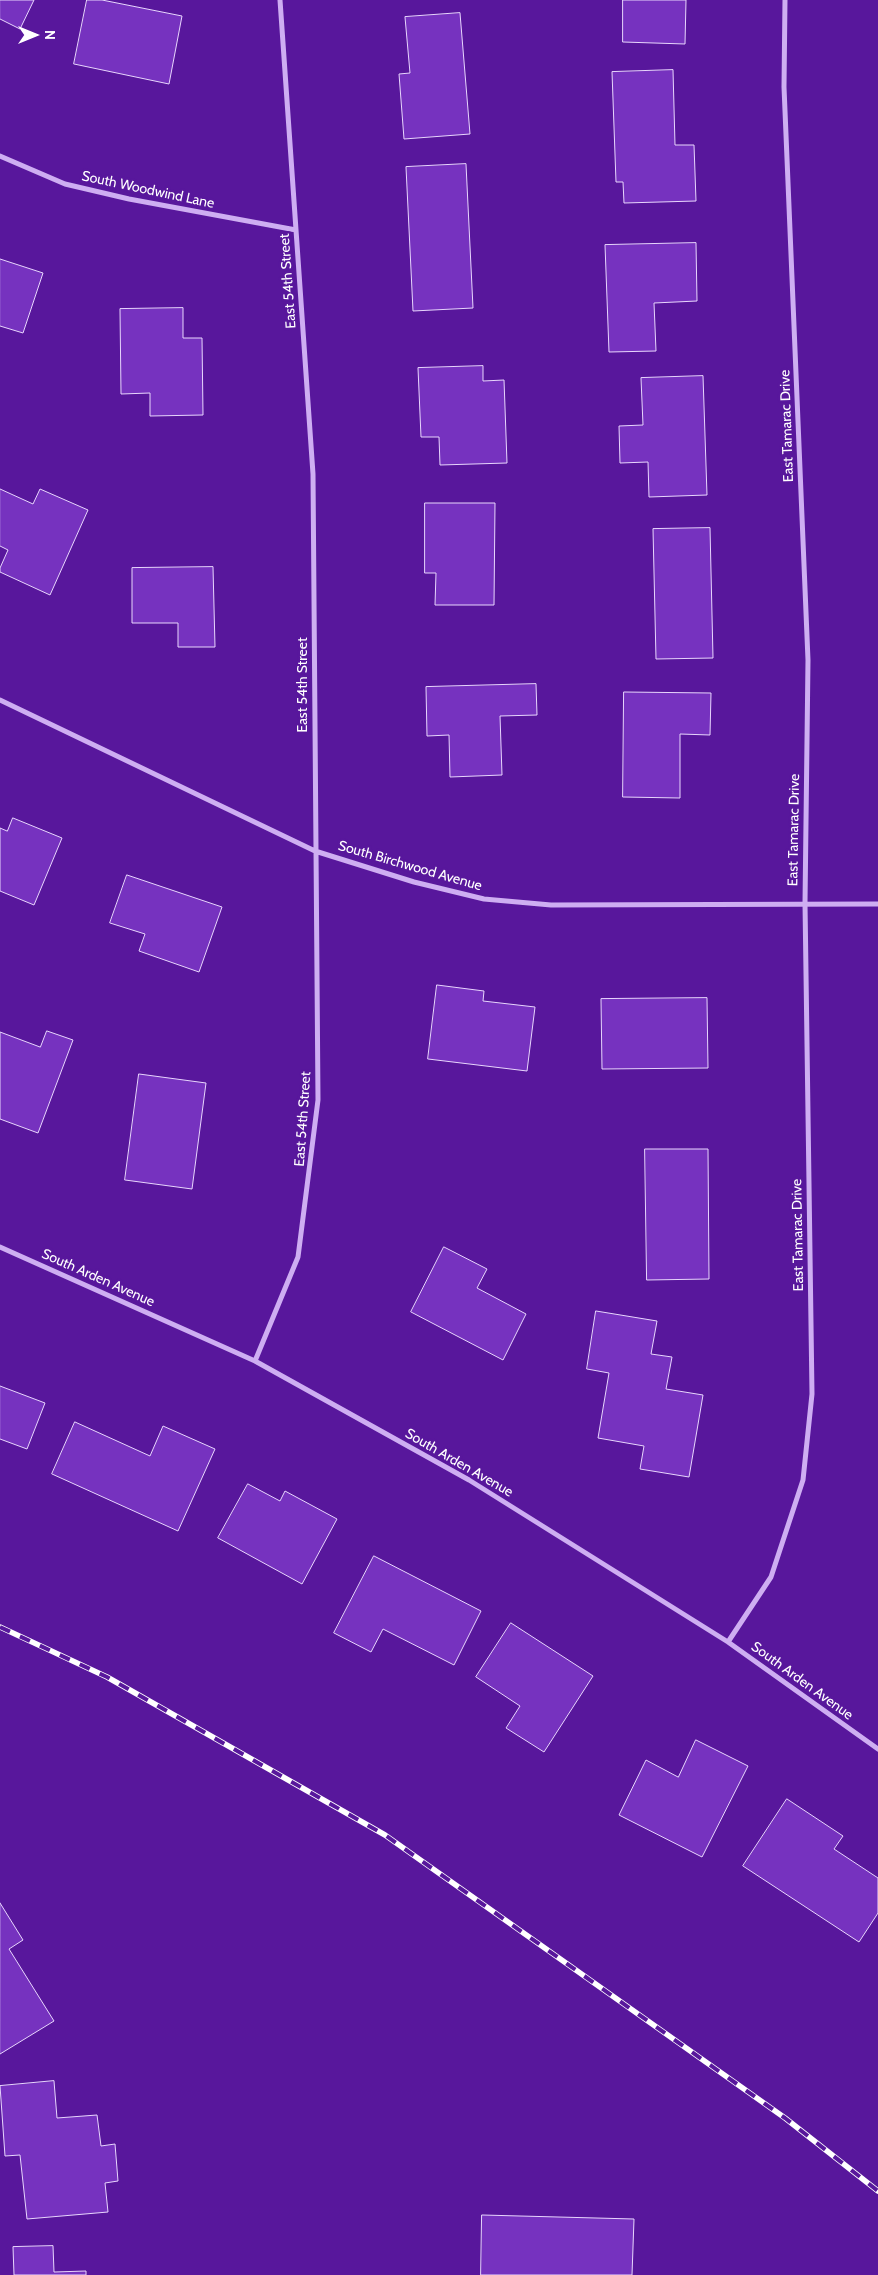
<!DOCTYPE html>
<html>
<head>
<meta charset="utf-8">
<style>
  body { margin:0 }
  #map { position:relative; width:878px; height:2275px; overflow:hidden; background:#58179c; font-family:Cabin,sans-serif }
  canvas { display:block }
  .north { position:absolute; left:10px; top:10px; width:50px; height:50px; -webkit-text-stroke:4px #58179c; paint-order:stroke; rotate:90deg; font-size:14px; font-weight:700; line-height:20px; text-align:center; color:#fff }
  .north::after { content:''; display:block; margin:auto; width:18px; height:22px; background:#fff; clip-path:polygon(50% 0,100% 100%,50% 72%,0 100%) }
</style>
</head>
<body>
<div id="map">
<canvas width="878" height="2275"></canvas>
<div class="north">N</div>
</div>
<script>
const ctx = document.querySelector('canvas').getContext('2d');
ctx.lineJoin = 'round';
function fillPath(path, color) { ctx.fillStyle = color; ctx.fill(path, 'evenodd'); }
function strokePath(path, color, width, dash) { ctx.strokeStyle = color; ctx.lineWidth = width; ctx.lineCap = dash ? 'butt' : 'round'; ctx.setLineDash(dash || []); ctx.stroke(path); }
function write(font, color, halo, rows, align = 'center') {
  ctx.font = font + ' Cabin,sans-serif'; ctx.lineWidth = 5; ctx.setLineDash([]); ctx.textBaseline = 'middle'; ctx.strokeStyle = halo; ctx.fillStyle = color; for (const [text, x, y, turn = 0] of rows) {
    ctx.save(); ctx.translate(x, y); ctx.rotate((+turn || 0) * Math.PI / 180); ctx.textAlign = isNaN(turn) ? turn : align; if (halo) ctx.strokeText(text, 0, 0); ctx.fillText(text, 0, 0); ctx.restore();
  }
}
const building = new Path2D(`
  M0 0H34L20 29 0 19Z
  M87 0H102L182 16 169 84 74 64Z
  M623 0H686L685 44 623 42Z
  M460 13 470 134 404 139 399 74 410 73 405 17Z
  M673 70 675 145H694L696 201 624 203 623 182H616L612 72Z
  M466 164 473 308 413 311 406 167Z
  M696 243 697 301 654 303 656 351 609 352 605 245Z
  M0 259 43 273 23 333 0 326Z
  M183 308V338H202L203 415 150 416V393L121 394 120 309Z
  M483 366V381L504 380 507 463 440 465 439 437H421L418 368Z
  M703 376 707 495 649 497 648 462 620 463 619 426 643 425 641 378Z
  M0 489 33 504 40 489 88 510 50 595 0 572V568L8 550 0 546Z
  M425 503H495L494 605H435L436 573H425Z
  M710 528 713 658 656 659 653 529Z
  M213 567 215 647H178V623H132V568Z
  M536 684 537 715 500 716 502 775 450 777 449 735 427 736 426 687Z
  M624 692 711 693 710 735 680 734V798L623 797Z
  M13 818 62 838 34 905 0 891V828L7 831Z
  M127 875 222 907 199 972 139 951 145 934 110 923Z
  M437 985 484 991 483 1001 535 1007 527 1071 428 1059Z
  M707 998 708 1068 602 1069 601 999Z
  M47 1031 73 1040 38 1133 0 1119V1032L40 1047Z
  M139 1074 206 1083 192 1189 125 1180Z
  M645 1149H708L709 1279 647 1280Z
  M444 1247 487 1269 477 1288 526 1314 503 1360 411 1312Z
  M596 1311 657 1321 651 1354 672 1357 666 1389 703 1395 689 1477 640 1469 644 1446 598 1438 609 1373 587 1369Z
  M0 1386 45 1403 27 1449 0 1439Z
  M75 1422 150 1456 163 1426 215 1449 178 1531 52 1474Z
  M248 1484 280 1501 285 1491 337 1519 302 1584 218 1538Z
  M374 1556 481 1611 454 1665 383 1629 371 1652 334 1633Z
  M511 1623 593 1676 544 1752 506 1728 520 1706 476 1677Z
  M696 1740 748 1766 702 1857 619 1815 646 1760 678 1777Z
  M787 1799 843 1836 834 1849 878 1878V1913L859 1942 743 1866Z
  M0 1903 23 1940 9 1949 54 2021 0 2054Z
  M54 2081 57 2118 97 2115 101 2146 115 2144 118 2181 105 2183 108 2212 27 2219 20 2155 5 2156 0 2086Z
  M482 2215 634 2219 632 2275H481Z
  M53 2246 54 2272 86 2271V2275H14L13 2247Z`);
fillPath(building, '#7632bf');
strokePath(building, '#e8d6fd', 1);
strokePath(new Path2D(`
  M0 156 65 184 129 199 296 230
  M0 700 315 851 414 882 484 899 551 905 878 904
  M0 1247 255 1361 469 1480 728 1642 878 1749
  M255 1361 298 1257 318 1100 313 474 280 0
  M728 1642 771 1577 803 1480 812 1394 805 903 808 660 784 87 785 0`), '#ceaef2', 5);
const rail = new Path2D(`
  M0 1627 107 1677 385 1835 785 2118 878 2191`);
strokePath(rail, '#fff', 5.5);
strokePath(rail, '#58179c', 4, [11]);
write('14px', '#fff', '#58179c', [
  ["South Woodwind Lane",148,190,12],
  ["East 54th Street",288,281,-94],
  ["East Tamarac Drive",787,426,-92],
  ["East 54th Street",303,685,-90],
  ["East Tamarac Drive",794,830,-89],
  ["South Birchwood Avenue",410,866,16],
  ["East 54th Street",303,1119,-86],
  ["East Tamarac Drive",798,1235,-91],
  ["South Arden Avenue",98,1278,24],
  ["South Arden Avenue",459,1463,30],
  ["South Arden Avenue",802,1681,36]
]);
</script>
</body>
</html>
